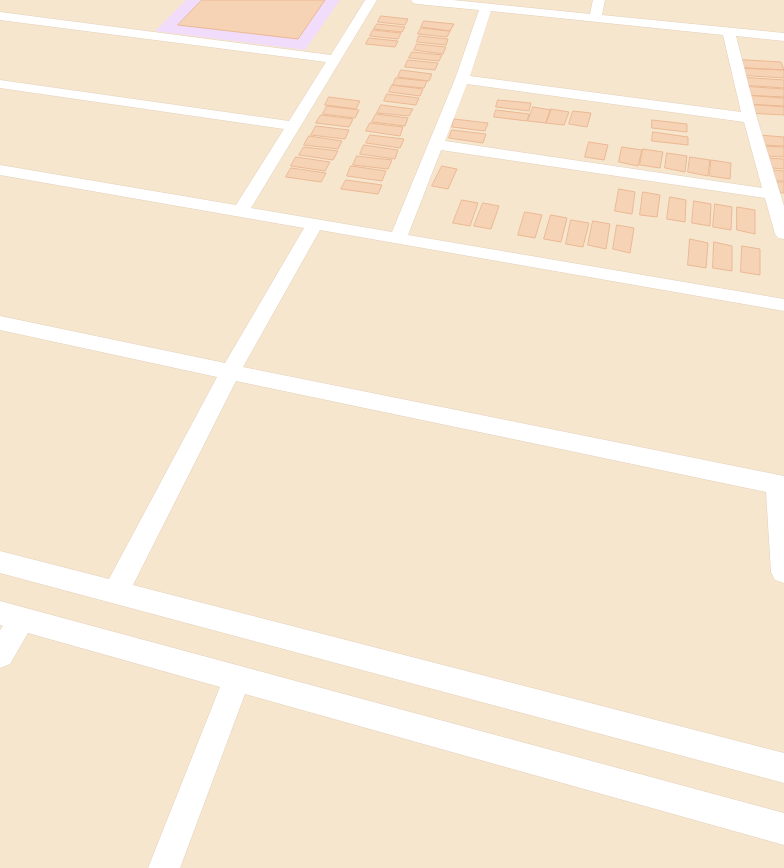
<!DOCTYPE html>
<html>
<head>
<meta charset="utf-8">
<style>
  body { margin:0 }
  canvas { display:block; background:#fef4e0 }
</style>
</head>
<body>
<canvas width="784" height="868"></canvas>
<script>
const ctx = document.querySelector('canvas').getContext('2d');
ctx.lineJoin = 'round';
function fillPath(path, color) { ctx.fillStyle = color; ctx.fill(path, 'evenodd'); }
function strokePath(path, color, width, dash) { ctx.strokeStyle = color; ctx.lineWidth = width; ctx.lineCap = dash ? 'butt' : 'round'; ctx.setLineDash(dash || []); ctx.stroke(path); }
fillPath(new Path2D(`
  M0 0H784V868H0Z`), '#f7e6ce');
fillPath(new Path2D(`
  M186 0H340L305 50 155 31Z`), '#f1ddfb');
const building = new Path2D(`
  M202 0H325L298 39 178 25Z
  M381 16 408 19 405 25 378 22Z
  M424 21 454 24 450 31 421 27Z
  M377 24 405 27 402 32 374 29Z
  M421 28 450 31 447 37 418 34Z
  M373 30 401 33 398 39 370 36Z
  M419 36 448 39 446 45 417 42Z
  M369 38 398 41 395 47 366 44Z
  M417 44 446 47 443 54 414 50Z
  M412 52 442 55 439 61 409 58Z
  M730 59 781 62 784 70 733 67Z
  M408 60 438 63 435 70 405 67Z
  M735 68 784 70V78L737 75Z
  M401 70 432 74 429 81 398 77Z
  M739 77 784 80V88L742 85Z
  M396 78 427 81 424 88 393 85Z
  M392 85 423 89 420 96 389 92Z
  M740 86 784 89V97L743 95Z
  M387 94 419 98 416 105 384 101Z
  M743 95 784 98V107L746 104Z
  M329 97 360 101 356 109 325 105Z
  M498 100 531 103 529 111 496 107Z
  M744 104 784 106V115L747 113Z
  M381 105 413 109 409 116 377 113Z
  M327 106 359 110 355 118 323 114Z
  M533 107 551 110 546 123 528 121Z
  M551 109 569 112 564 125 546 123Z
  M496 110 529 114 527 121 494 117Z
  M573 111 591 113 587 127 569 124Z
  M376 114 408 118 405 126 372 122Z
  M321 115 353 119 349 127 316 123Z
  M454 119 488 123 485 131 452 127Z
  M652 120 687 124V132L652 128Z
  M370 123 403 127 400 136 366 131Z
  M316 126 349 130 345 139 311 135Z
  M452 130 486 134 483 143 449 138Z
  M653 132 688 137V145L652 141Z
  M370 135 404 139 400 148 366 143Z
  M759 135 784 137V146L762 145Z
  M309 136 342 141 338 149 304 145Z
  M589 142 608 145 604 160 585 157Z
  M364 145 398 150 395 159 360 154Z
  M762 146 784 147V157L765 156Z
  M304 147 338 151 333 160 299 155Z
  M622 147 642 150 638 166 619 162Z
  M643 149 663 152 660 168 640 165Z
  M667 153 687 156 685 172 665 168Z
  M357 156 392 160 388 169 353 165Z
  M296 157 330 162 325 171 291 166Z
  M690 157 710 160 708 176 688 172Z
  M768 158 784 159V169L772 168Z
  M711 160 731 163 730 179 710 176Z
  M351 166 386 171 382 181 347 176Z
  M442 166 457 169 448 189 432 186Z
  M291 168 326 173 321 182 286 177Z
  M773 170 784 171V181H776Z
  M346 180 382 185 378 194 341 189Z
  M777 182H784V193H781Z
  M619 189 635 192 632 214 615 211Z
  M643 192 660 195 657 217 640 215Z
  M670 197 686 200 685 222 667 219Z
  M462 200 478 203 470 226 453 223Z
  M694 201 711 204 710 226 692 223Z
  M483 203 499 206 491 229 474 226Z
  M715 204 732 207 731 230 713 227Z
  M737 207 755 210V234L737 230Z
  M525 212 542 215 535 238 518 235Z
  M551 215 567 218 561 242 544 239Z
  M571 220 589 223 583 247 566 244Z
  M593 221 610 224 606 249 588 245Z
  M617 225 634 228 630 253 613 249Z
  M690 239 708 243 706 268 688 265Z
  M714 242 732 246V271L713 268Z
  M742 246 760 249V275L741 272Z`);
fillPath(building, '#f7d3b5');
strokePath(building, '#ebb994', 1);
const minor = new Path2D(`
  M365 0H377L251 208 392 232 455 79 479 10 417 4 413 3 411 0H453L590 14 593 0H605L602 15 784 33V41L736 36 757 118 784 206V239L778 238 775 234 765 198 441 150 408 235 784 299V311L320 230 243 367 784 476V583L775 580 771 572 766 492 236 381 133 585 784 753V783L0 573V551L109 579 217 377 0 330V316L225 363 304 228 0 175V165L236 205 284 129 0 88V80L289 121 326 62 0 20V12L331 55ZM491 11 723 35 741 112 470 76ZM467 84 744 122 762 188 445 141Z
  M0 601 784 813V845L245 694 180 868H148L220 687 28 633 10 664 0 668V630L3 626 0 625Z`);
strokePath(minor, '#e3d0bb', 1);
fillPath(minor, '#fff');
</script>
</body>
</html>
